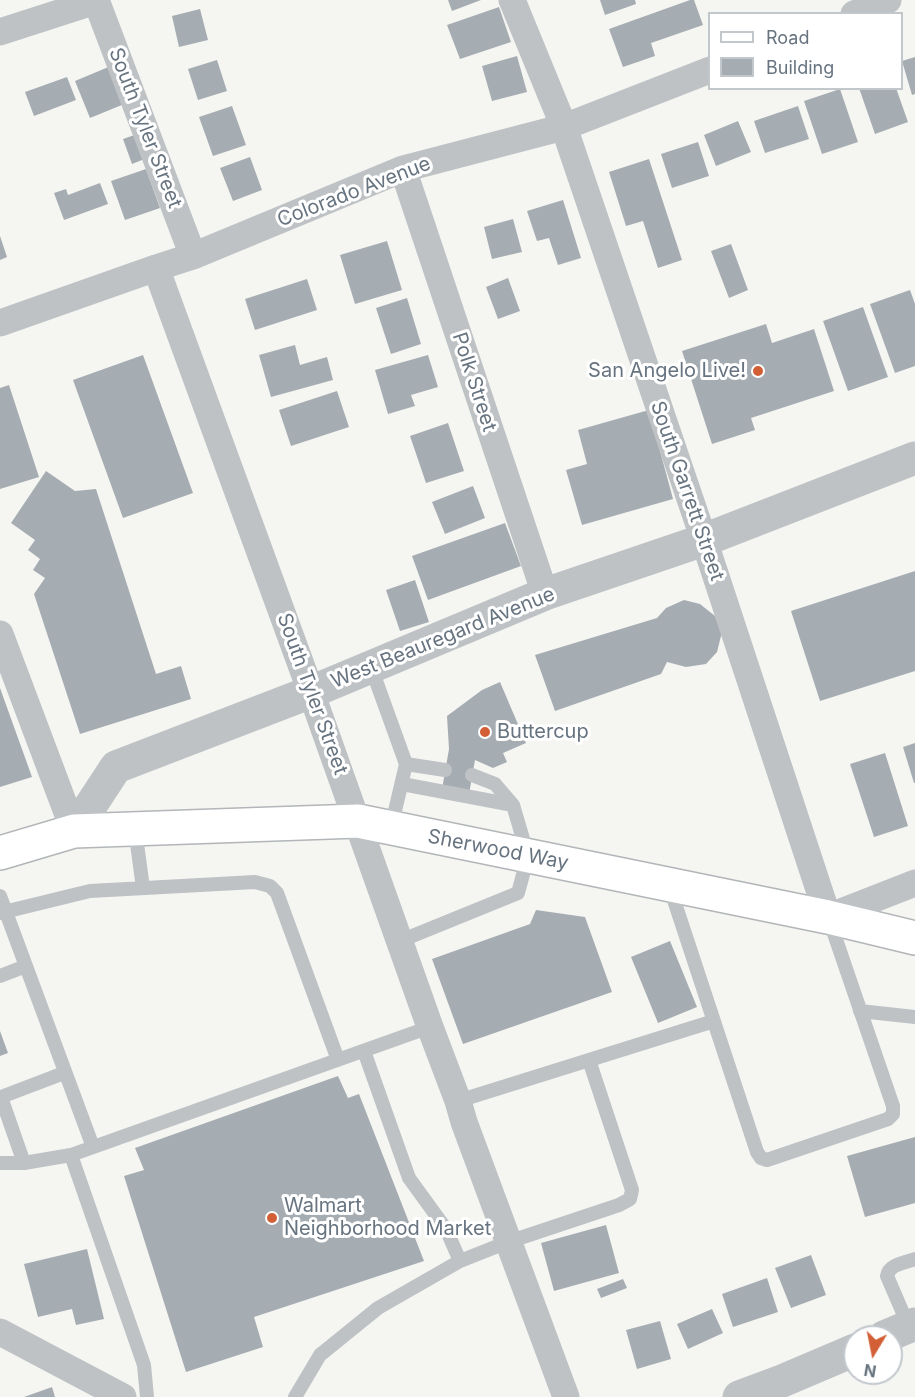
<!DOCTYPE html>
<html>
<head>
<meta charset="utf-8">
<style>
  body { margin:0 }
  #map { position:relative; width:915px; height:1397px; overflow:hidden; background:#f5f5f2; font-family:Inter,sans-serif }
  canvas { display:block }
  .legend { position:absolute; left:708px; top:12px; width:195px; height:78px; box-sizing:border-box; background:#fff; border:2px solid #c2c7cc; margin:0; padding:8px 10px; list-style:none; font-size:18px; color:#677480 }
  .legend li { display:flex; align-items:center; gap:12px; height:30px }
  .legend b { width:30px; border:2px solid #c2c7cc }
  .north { position:absolute; left:843px; top:1325px; width:60px; height:60px; box-sizing:border-box; background:#fff; border:2px solid #c2c7cc; border-radius:50%; rotate:190deg; font-size:16px; font-weight:700; line-height:24px; text-align:center; color:#677480 }
  .north::after { content:''; display:block; margin:auto; width:21px; height:27px; background:#d25f35; clip-path:polygon(50% 0,100% 100%,50% 72%,0 100%) }
</style>
</head>
<body>
<div id="map">
<canvas width="915" height="1397"></canvas>
<ul class="legend">
<li><b style="height:8px;background:#fff"></b>Road</li>
<li><b style="height:16px;background:#a6adb2"></b>Building</li>
</ul>
<div class="north">N</div>
</div>
<script>
const ctx = document.querySelector('canvas').getContext('2d');
ctx.lineJoin = 'round';
function fillPath(path, color) { ctx.fillStyle = color; ctx.fill(path, 'evenodd'); }
function strokePath(path, color, width, dash) { ctx.strokeStyle = color; ctx.lineWidth = width; ctx.lineCap = dash ? 'butt' : 'round'; ctx.setLineDash(dash || []); ctx.stroke(path); }
function write(font, color, halo, rows, align = 'center') {
  ctx.font = font + ' Inter,sans-serif'; ctx.lineWidth = 6; ctx.setLineDash([]); ctx.textBaseline = 'middle'; ctx.strokeStyle = halo; ctx.fillStyle = color; for (const [text, x, y, turn = 0] of rows) {
    ctx.save(); ctx.translate(x, y); ctx.rotate((+turn || 0) * Math.PI / 180); ctx.textAlign = isNaN(turn) ? turn : align; if (halo) ctx.strokeText(text, 0, 0); ctx.fillText(text, 0, 0); ctx.restore();
  }
}
fillPath(new Path2D(`
  M448 0H481L452 11Z
  M600 0H635L636 4 605 15Z
  M690 0H694L703 25 651 43 655 56 623 67 609 29Z
  M499 7 511 42 460 59 447 25Z
  M200 9 208 40 179 47 172 16Z
  M517 56 527 92 492 101 482 66Z
  M915 57V94L912 95 902 61Z
  M217 60 227 91 198 100 188 69Z
  M118 63 134 100 90 118 75 81Z
  M67 77 76 100 34 116 25 92Z
  M859 88H896L908 122 875 134Z
  M840 89 858 142 822 154 804 101Z
  M232 106 246 145 213 156 199 117Z
  M798 106 809 139 765 153 754 121Z
  M738 121 751 152 716 166 704 135Z
  M143 132 152 156 132 164 123 139Z
  M698 142 709 176 672 188 661 154Z
  M250 157 262 190 233 201 220 168Z
  M649 159 682 260 658 268 643 221 626 226 609 172Z
  M146 169 160 208 125 220 111 181Z
  M100 183 108 204 64 220 54 193 66 189 68 195Z
  M563 200 581 258 558 265 549 238 537 241 527 211Z
  M513 219 522 252 492 259 484 227Z
  M0 236 7 257 0 260Z
  M387 241 402 290 355 304 340 255Z
  M731 244 748 290 729 298 711 251Z
  M508 278 520 311 498 319 486 287Z
  M307 279 317 310 255 330 245 299Z
  M910 290 915 304V366L895 373 870 304Z
  M407 298 421 344 391 354 376 308Z
  M863 307 888 377 848 391 823 321Z
  M766 324 772 343 814 329 834 391 751 418 755 430 712 444 682 351Z
  M295 345 300 365 327 357 333 380 271 397 259 355Z
  M143 355 193 493 123 518 73 380Z
  M428 355 438 387 411 395 415 406 388 414 375 370Z
  M9 385 39 477 0 489V388Z
  M337 391 349 427 291 446 279 410Z
  M649 410 673 499 582 525 566 470 587 464 578 430Z
  M448 423 464 471 426 483 410 436Z
  M46 471 75 491 96 489 156 674 181 666 191 699 80 734 34 594 45 578 33 570 40 559 28 550 35 540 11 523Z
  M473 486 485 518 445 534 432 502Z
  M505 523 521 566 428 600 412 556Z
  M915 571V671L820 701 791 611Z
  M415 580 429 622 400 631 386 590Z
  M684 600 700 604 715 616 722 632 717 652 706 664 686 667 667 662 661 674 555 711 535 655 657 618 666 608Z
  M500 682 526 743 503 753 507 762 493 768 475 760 469 794 442 789 449 749 447 716 482 690Z
  M0 688 32 777 0 787Z
  M915 743V783H914L903 747Z
  M885 753 908 826 874 837 850 764Z
  M536 910 585 917 612 992 463 1044 432 959 530 924Z
  M670 941 697 1007 658 1023 631 957Z
  M0 1031 8 1053 0 1056Z
  M338 1076 348 1098 359 1094 424 1261 254 1317 263 1347 186 1372 124 1176 144 1170 135 1148Z
  M915 1137V1203L865 1217 847 1156Z
  M606 1225 619 1273 554 1291 541 1243Z
  M87 1249 104 1319 76 1325 72 1309 38 1317 24 1264Z
  M811 1255 826 1295 791 1308 775 1268Z
  M767 1278 778 1312 733 1327 722 1294Z
  M623 1279 627 1288 601 1298 597 1289Z
  M712 1309 723 1333 688 1349 677 1324Z
  M660 1321 671 1359 637 1369 626 1330Z
  M52 1387 55 1397H24Z`), '#a6adb2');
const primary = new Path2D(`
  M0 853 74 831 358 821 828 917 915 938`);
strokePath(primary, '#b2b6b9', 36);
strokePath(new Path2D(`
  M371 667 406 764
  M402 784 513 805
  M391 828 406 764 445 770
  M135 829 143 888
  M670 888 757 1152 761 1158 767 1160 888 1119 893 1114V1106L829 919
  M0 896 93 1147
  M0 913 90 891 255 882 270 886 277 893 338 1060
  M400 941 518 893 528 856 513 805 495 784 472 775
  M0 976 26 966
  M860 1011 915 1017
  M364 1051 409 1178 446 1229 460 1261 508 1242 619 1205 630 1199 632 1190 589 1060
  M458 1101 714 1021
  M71 1155 430 1027
  M0 1163H24L71 1155 144 1365 147 1397
  M24 1163 1 1097 64 1073
  M909 1327 887 1276C889 1264 905 1263 915 1259
  M295 1397 320 1355 378 1308 460 1261`), '#bec2c5', 14);
strokePath(new Path2D(`
  M96 0 193 256
  M512 0 564 127 704 540 828 917 915 883
  M854 14 888 0
  M0 32 96 1
  M403 169 545 594
  M156 268 311 692 430 1027 458 1101 464 1122 566 1397
  M0 323 156 268 193 256 403 169 564 127 710 70
  M0 634 74 831
  M0 1332 123 1397`), '#bec2c5', 27);
strokePath(new Path2D(`
  M74 831 116 767 311 692 545 594 704 540 915 458
  M884 1337 915 1324
  M739 1397 782 1381 855 1350`), '#bec2c5', 33);
strokePath(primary, '#fff', 33);
for (const [x, y, r, color] of [
  [758,371,6,"#d25f35"],
  [485,732,6,"#d25f35"],
  [272,1218,6,"#d25f35"]
]) { const dot = new Path2D(); dot.arc(x, y, r, 0, 2 * Math.PI); ctx.fillStyle = color; ctx.fill(dot); strokePath(dot, '#fff', 2); }
write('20px', '#677480', '#fff', [
  ["South Tyler Street",145,128,69],
  ["Colorado Avenue",354,192,-21],
  ["Polk Street",474,382,72],
  ["South Garrett Street",687,491,71],
  ["West Beauregard Avenue",443,638,-22],
  ["South Tyler Street",312,694,70],
  ["Sherwood Way",498,850,11]
]);
write('20px', '#677480', '#fff', [
  ["San Angelo Live!",746,371,"right"],
  ["Buttercup",497,732],
  ["Walmart",284,1206],
  ["Neighborhood Market",284,1229]
], 'left');
</script>
</body>
</html>
